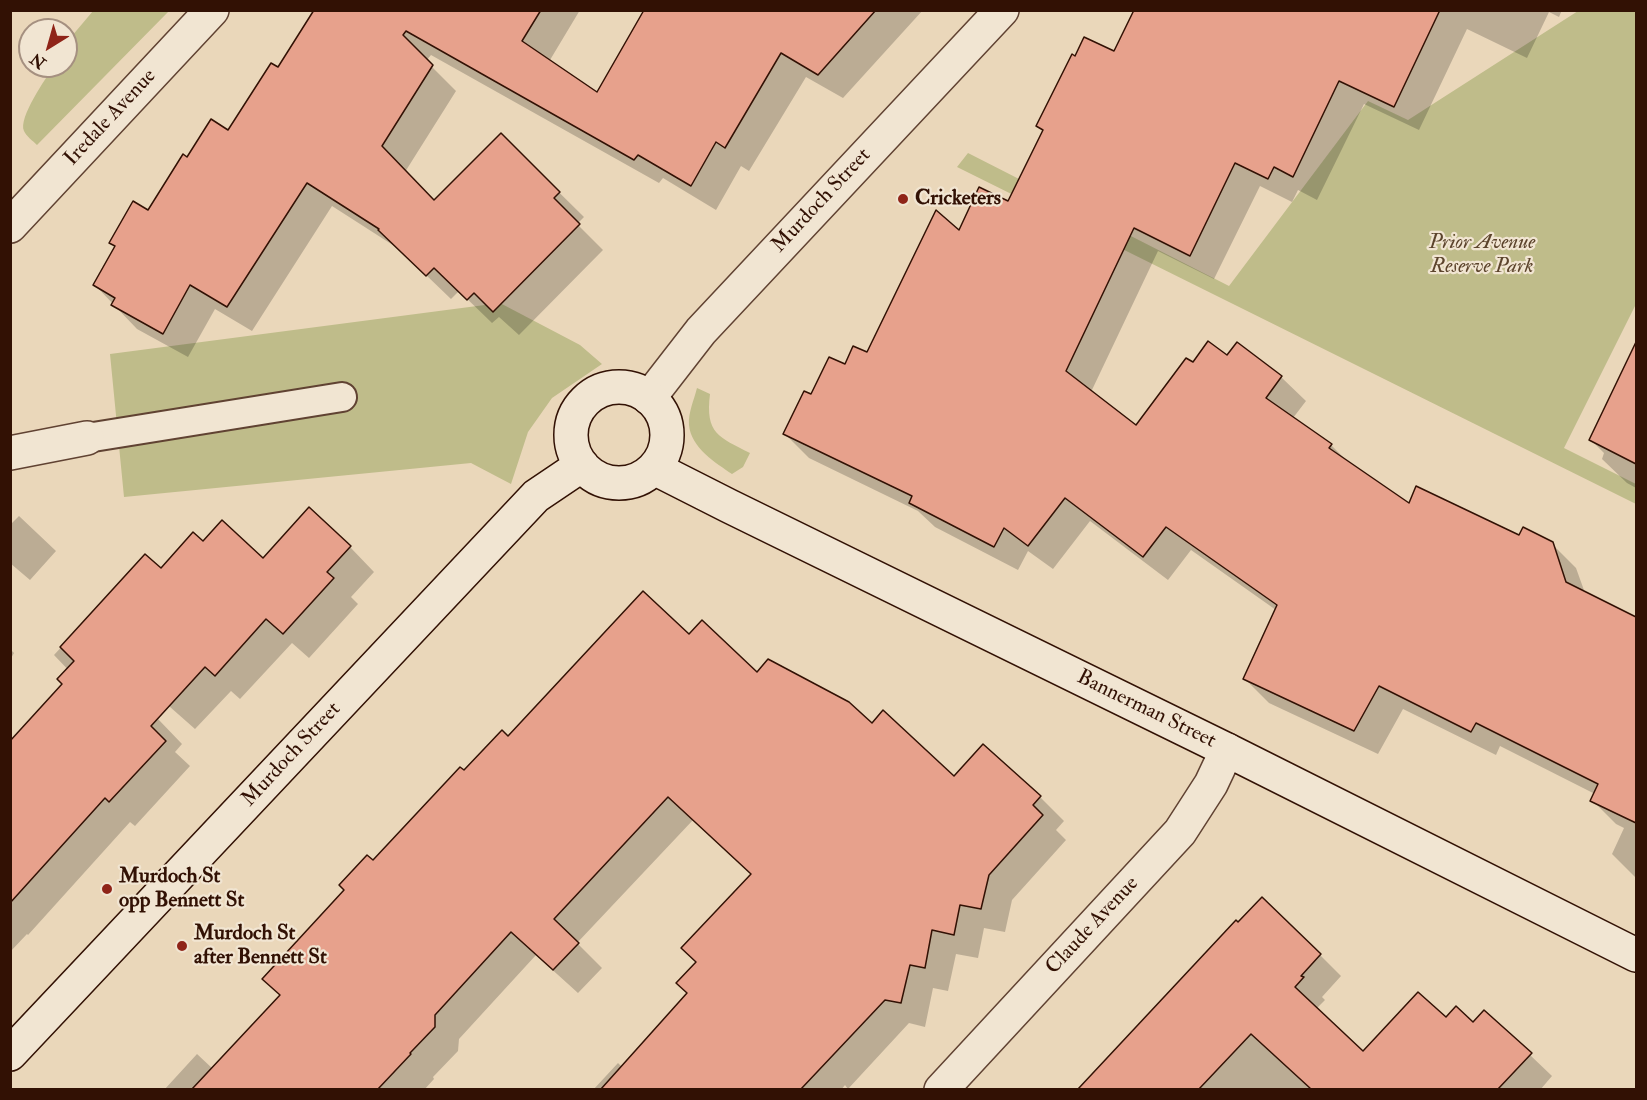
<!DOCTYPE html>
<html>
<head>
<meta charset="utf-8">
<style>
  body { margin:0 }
  #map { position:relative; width:1647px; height:1100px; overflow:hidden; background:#ead7ba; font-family:"IM FELL Double Pica",serif }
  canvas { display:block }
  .frame { position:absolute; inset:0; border:12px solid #321104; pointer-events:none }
  .north { position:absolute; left:18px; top:18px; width:60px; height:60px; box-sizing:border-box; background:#f1e5d2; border:2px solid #a59080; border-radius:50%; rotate:217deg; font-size:16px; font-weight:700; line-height:24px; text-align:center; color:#321104 }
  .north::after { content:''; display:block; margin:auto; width:21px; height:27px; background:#8f2418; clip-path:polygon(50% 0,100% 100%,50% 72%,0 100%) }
</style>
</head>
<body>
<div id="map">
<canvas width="1647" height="1100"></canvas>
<div class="frame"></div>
<div class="north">N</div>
</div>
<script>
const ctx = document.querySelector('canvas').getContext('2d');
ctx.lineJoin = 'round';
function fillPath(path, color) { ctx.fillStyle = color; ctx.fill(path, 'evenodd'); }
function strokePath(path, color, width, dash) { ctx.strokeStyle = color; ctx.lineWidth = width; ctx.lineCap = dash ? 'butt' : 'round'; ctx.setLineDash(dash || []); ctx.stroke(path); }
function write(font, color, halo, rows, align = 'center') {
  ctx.font = font + ' "IM FELL Double Pica",serif'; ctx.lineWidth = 4.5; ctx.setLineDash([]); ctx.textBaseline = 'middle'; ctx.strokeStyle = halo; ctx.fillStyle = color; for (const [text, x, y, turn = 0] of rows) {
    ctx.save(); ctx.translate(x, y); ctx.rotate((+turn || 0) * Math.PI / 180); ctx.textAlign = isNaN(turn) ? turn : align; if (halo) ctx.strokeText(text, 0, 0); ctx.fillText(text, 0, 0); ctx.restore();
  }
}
fillPath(new Path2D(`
  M93 11H169L37 145C33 141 26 136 24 131 18 118 46 78 54 66H66V43Z
  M1578 11H1636V304L1564 448 1636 484V504L957 167 968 153 1229 286 1368 101 1408 120Z
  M500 303 580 345 602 364 552 398 528 432 511 484 471 463 124 497 110 354Z
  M697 388 710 394C705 434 719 437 750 453L743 467 732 474C716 463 691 448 689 425 688 413 694 400 697 388Z`), '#bfbc8a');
fillPath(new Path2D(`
  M352 10H580L550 60 597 94 646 10H923L843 98 806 77 749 171 741 166 716 210 663 178 659 183 431 55 426 61 456 91 405 172 434 202 501 135 584 217 577 224 603 250 519 335 499 317 492 323 459 291 451 299 399 249 332 206 252 331 215 309 188 357 137 329 95 285 116 247 111 243 148 212 187 159 229 132 279 69Z
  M1220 10H1562L1559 17 1549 12 1527 58 1467 29 1419 130 1364 104 1317 200 1298 190 1292 202 1260 186 1214 279 1158 251 1091 392 1137 427 1193 364 1227 357 1237 344 1281 377 1306 401 1293 418 1331 445 1351 465 1409 505 1520 537 1552 544 1576 568 1585 593 1636 619V878L1612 854 1624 828 1616 824 1592 800 1595 794 1500 746 1496 755 1403 709 1378 754 1269 703 1245 679 1276 610 1191 550 1168 580 1090 521 1053 569 1028 551 1018 570 935 527 918 511 809 458 785 434 812 396 846 366 868 354 959 233 1009 203 1044 132 1038 126 1115 53Z
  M1634 352 1636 353V488L1627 483 1602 459 1604 453 1591 440Z
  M19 516 56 551 30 580 10 563V525Z
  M203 543 263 560 350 547 374 572 351 597 358 604 309 658 292 643 240 699 231 691 195 729 127 669 91 682 158 719 182 744 175 752 190 766 135 826 130 822 28 935 27 934 10 952V746L74 676 54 655 145 556 161 570Z
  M689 636 757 674 872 725 954 778 983 746 1040 797 1064 821 1056 830 1066 840 1012 900 1005 932 984 928 978 958 956 954 948 991 933 988 925 1027 909 1023 848 1089 845 1085 841 1090H593L618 1063 622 1067 688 993 698 962 752 875 693 820 577 943 602 968 578 993 536 955 459 1039 458 1051 433 1077 434 1079 424 1090H164L197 1054 213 1069 281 996 373 863 464 772 508 738Z
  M10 649 14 653 10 660Z
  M1236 922 1320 955 1341 976 1322 997 1325 1000 1316 1009 1363 1054 1446 1019 1473 1024 1485 1012 1552 1076 1540 1090H1080Z`), '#0003');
const building = new Path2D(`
  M314 10H541L522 41 597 92 644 10H876L818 75 781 53 725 148 716 142 691 186 638 155 634 160 406 31 403 35 433 65 382 146 434 200 501 133 560 192 554 198 580 224 493 312 474 293 467 300 434 268 426 276 378 230 379 229 307 183 227 307 190 285 163 334 111 305 115 298 93 285 115 246 109 243 133 201 148 210 183 154 187 157 211 119 228 130 271 63 278 67Z
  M1134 10H1440L1394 107 1339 81 1293 177 1274 167 1268 179 1235 163 1190 256 1134 228 1066 371 1136 425 1186 358 1193 362 1208 341 1227 355 1237 342 1282 376 1266 398 1332 444 1329 448 1409 503 1416 486 1519 535 1523 527 1553 542 1566 582 1636 617V823L1590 801 1598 784 1476 723 1471 732 1379 686 1354 731 1243 679 1277 605 1166 527 1143 557 1065 498 1028 546 1004 528 994 547 909 503 912 496 783 434 804 391 811 394 829 357 845 364 853 346 867 352 936 210 959 230 979 187 1008 201 1043 130 1036 126 1072 54 1075 56 1084 37 1114 51Z
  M1636 342V464L1589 440Z
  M309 507 351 546 327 572 334 578 283 634 266 619 215 676 205 667 151 726 166 741 109 802 105 798 10 903V741L62 684 57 679 74 661 60 647 145 554 161 568 193 532 203 541 222 520 263 558Z
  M643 591 689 634 702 620 757 672 768 659 849 702 872 723 883 710 954 776 983 744 1041 796 1033 805 1043 815 989 875 981 909 960 905 954 935 932 930 925 968 910 965 901 1003 885 1000 801 1089H601L687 993 676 983 696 962 681 948 751 874 668 797 554 919 579 943 553 970 511 932 435 1015V1027L410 1053 411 1054 378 1089H192L280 995 262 979 344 890 339 885 367 855 373 860 460 767 464 770 502 730 508 736Z
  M1262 897 1321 954 1301 976 1304 977 1295 987 1363 1051 1418 992 1446 1017 1456 1006 1473 1022 1484 1010 1532 1053 1498 1089H1311L1251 1034 1199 1089H1078L1236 920 1238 922Z`);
fillPath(building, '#e7a18c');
strokePath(building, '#321104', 1.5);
const lane = new Path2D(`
  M87 438 342 397`);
const street = new Path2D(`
  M10 226 212 10
  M649 398 701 331 1002 10
  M10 453 87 438
  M941 1090 1180 832 1211 784 1227 750`);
const secondary = new Path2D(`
  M571 435a48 48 0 1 1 96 0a48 48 0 1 1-96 0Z
  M654 468 729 506 1227 750 1636 955
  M10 1054 536 496 582 465`);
strokePath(lane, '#604232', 32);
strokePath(street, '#604232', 36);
strokePath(secondary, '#321104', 36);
strokePath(lane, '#f1e5d2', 28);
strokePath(street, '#f1e5d2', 33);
strokePath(secondary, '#f1e5d2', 33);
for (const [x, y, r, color] of [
  [903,199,6,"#8f2418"],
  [107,889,6,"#8f2418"],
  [182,946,6,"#8f2418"]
]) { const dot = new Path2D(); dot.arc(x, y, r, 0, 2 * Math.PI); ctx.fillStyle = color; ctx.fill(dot); strokePath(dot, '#f1e5d2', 2); }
write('21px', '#321104', '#f1e5d2', [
  ["Iredale Avenue",111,118,-47],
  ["Murdoch Street",822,201,-47],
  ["Bannerman Street",1146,710,26],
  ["Murdoch Street",292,755,-47],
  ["Claude Avenue",1093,926,-47]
]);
write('bold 21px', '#321104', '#f1e5d2', [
  ["Cricketers",915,199],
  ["Murdoch St",119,877],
  ["opp Bennett St",119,901],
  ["Murdoch St",194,934],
  ["after Bennett St",194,958]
], 'left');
write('italic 21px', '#5c442c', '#f1e5d2', [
  ["Prior Avenue",1482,243],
  ["Reserve Park",1482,267]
]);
</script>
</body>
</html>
